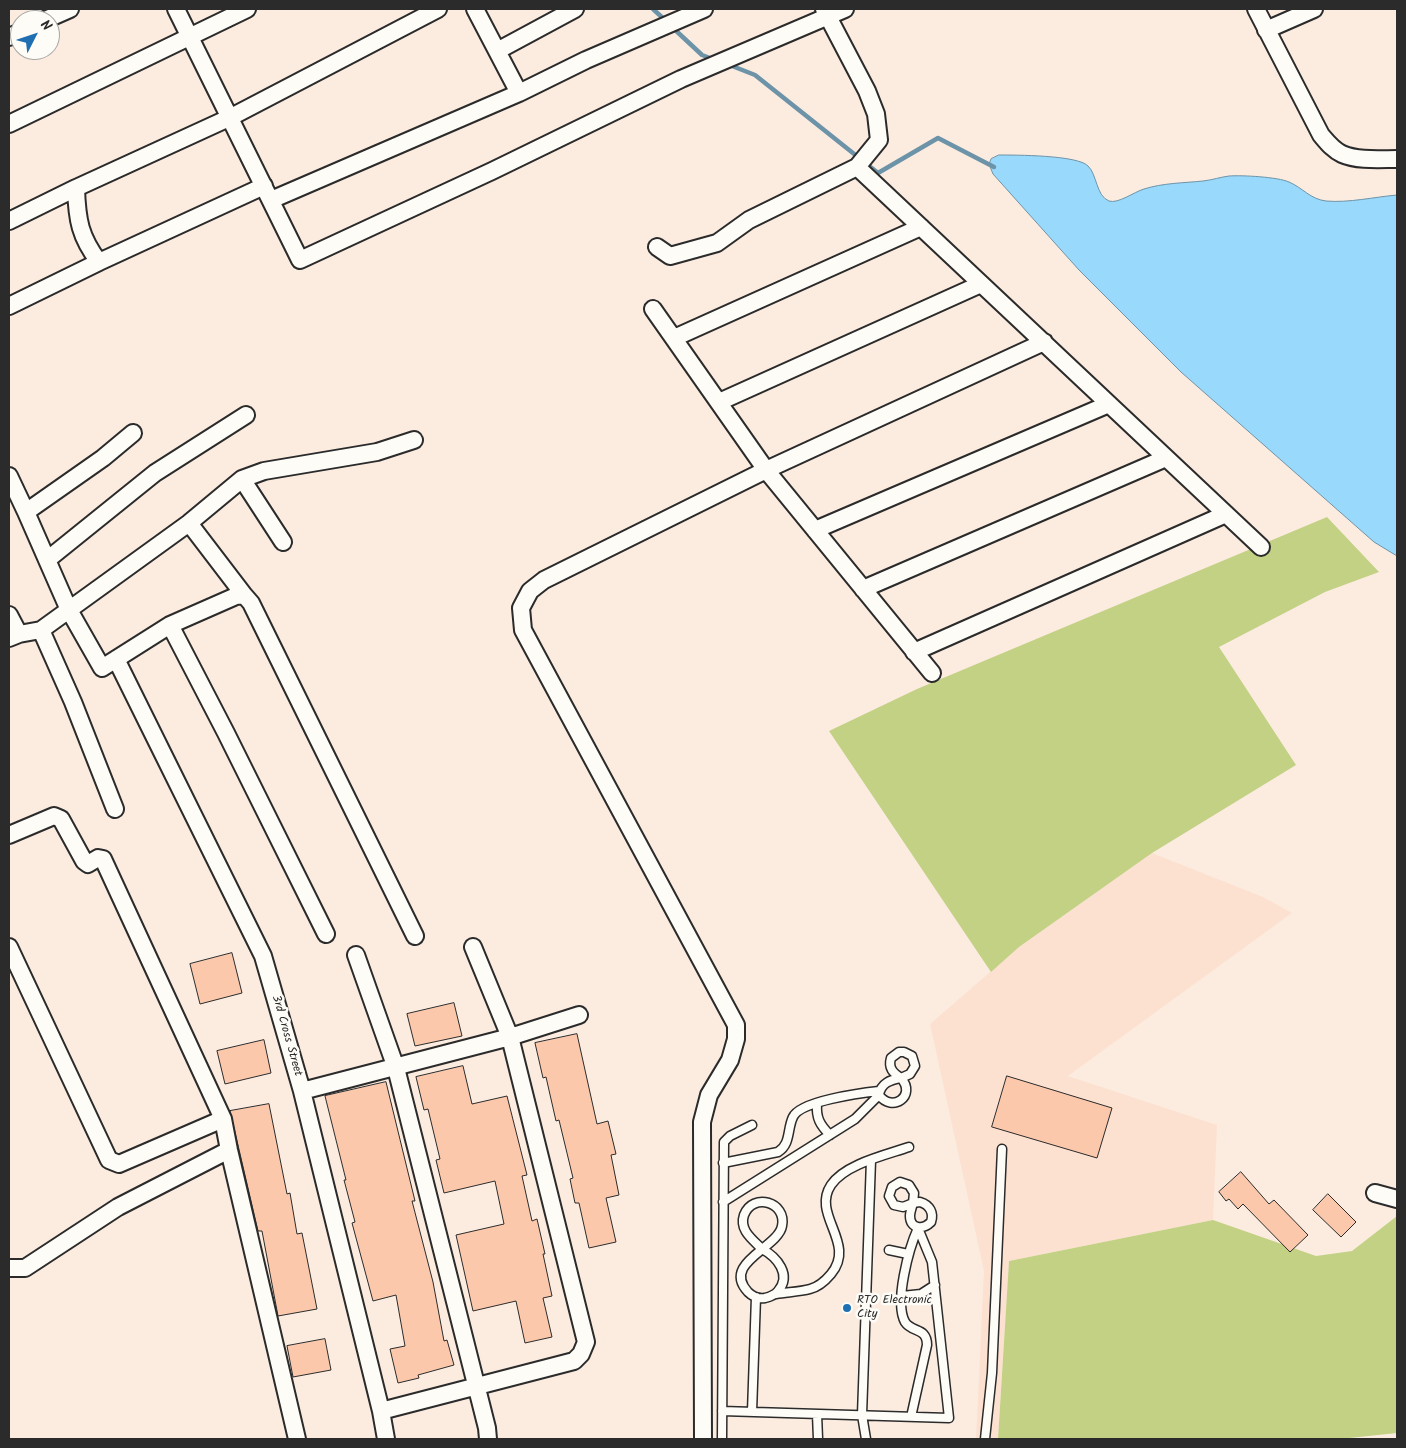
<!DOCTYPE html>
<html>
<head>
<meta charset="utf-8">
<style>
  body { margin:0 }
  #map { position:relative; width:1406px; height:1448px; overflow:hidden; background:#fcece0; font-family:Kalam,sans-serif }
  canvas { display:block }
  .frame { position:absolute; inset:0; border:10px solid #2b2b2b; pointer-events:none }
  .north { position:absolute; left:10px; top:10px; width:50px; height:50px; box-sizing:border-box; background:#fdfcf7; border:1px solid #a9a8a5; border-radius:50%; rotate:49deg; font-size:14px; font-weight:700; line-height:20px; text-align:center; color:#2b2b2b }
  .north::after { content:''; display:block; margin:auto; width:18px; height:22px; background:#1f6fb2; clip-path:polygon(50% 0,100% 100%,50% 72%,0 100%) }
</style>
</head>
<body>
<div id="map">
<canvas width="1406" height="1448"></canvas>
<div class="frame"></div>
<div class="north">N</div>
</div>
<script>
const ctx = document.querySelector('canvas').getContext('2d');
ctx.lineJoin = 'round';
function fillPath(path, color) { ctx.fillStyle = color; ctx.fill(path, 'evenodd'); }
function strokePath(path, color, width, dash) { ctx.strokeStyle = color; ctx.lineWidth = width; ctx.lineCap = dash ? 'butt' : 'round'; ctx.setLineDash(dash || []); ctx.stroke(path); }
function write(font, color, halo, rows, align = 'center') {
  ctx.font = font + ' Kalam,sans-serif'; ctx.lineWidth = 5; ctx.setLineDash([]); ctx.textBaseline = 'middle'; ctx.strokeStyle = halo; ctx.fillStyle = color; for (const [text, x, y, turn = 0] of rows) {
    ctx.save(); ctx.translate(x, y); ctx.rotate((+turn || 0) * Math.PI / 180); ctx.textAlign = isNaN(turn) ? turn : align; if (halo) ctx.strokeText(text, 0, 0); ctx.fillText(text, 0, 0); ctx.restore();
  }
}
fillPath(new Path2D(`
  M1152 853 1263 897 1292 913 1068 1076 1217 1125 1213 1220 1009 1261 998 1439H976L984 1271 930 1024 1019 947Z`), '#fce1d0');
fillPath(new Path2D(`
  M1327 517 1379 572 1325 592 1219 647 1296 765 1152 853 1019 947 991 972 829 731 917 689Z
  M1397 1216V1433L1340 1439H998L1009 1261 1213 1220 1316 1256 1352 1251Z`), '#c3d185');
const water = new Path2D(`
  M999 155C1015 155 1078 155 1088 166 1097 174 1096 196 1109 201 1118 204 1134 192 1144 189 1163 183 1183 183 1203 181 1212 180 1221 177 1229 176 1242 175 1278 177 1289 182 1303 188 1310 199 1326 201 1349 203 1374 197 1397 195V556L1374 542 1181 372 1079 270 993 174 989 164 991 159Z`);
fillPath(water, '#99d9fb');
strokePath(water, '#6d93a8', 1);
strokePath(new Path2D(`
  M653 9 666 21
  M672 27 702 55 715 60
  M727 64 755 75 878 173 938 138 994 167`), '#6d93a8', 4.5);
const building = new Path2D(`
  M232 953 242 993 200 1004 190 964Z
  M454 1003 462 1036 415 1046 407 1014Z
  M577 1034 597 1124 608 1121 616 1154 611 1155 619 1195 606 1198 616 1242 589 1248 579 1203H575L570 1179 573 1178 559 1120 556 1121 546 1077 543 1078 535 1043Z
  M264 1040 271 1073 225 1084 217 1051Z
  M463 1066 472 1104 507 1096 527 1175 522 1176 532 1221 537 1219 545 1254H543L552 1296 543 1298 552 1337 525 1343 516 1301 473 1311 456 1235 504 1224 495 1181 444 1193 436 1160 440 1159 428 1109 424 1110 416 1077Z
  M1007 1076 1112 1108 1097 1158 992 1127Z
  M386 1082 415 1201H412L433 1282 444 1341 447 1340 454 1365 418 1375 419 1378 398 1383 390 1349 405 1346 396 1295 373 1301 352 1223 355 1222 344 1180H346L325 1096Z
  M269 1104 287 1194 290 1193 297 1234 302 1233 317 1309 278 1316 262 1231H258L230 1111Z
  M1241 1172 1269 1204 1274 1200 1308 1235 1290 1252 1243 1204 1238 1209 1229 1199 1226 1201 1219 1192Z
  M1328 1194 1356 1222 1341 1237 1313 1210Z
  M325 1339 331 1370 293 1377 287 1346Z`);
fillPath(building, '#fbc8ac');
strokePath(building, '#2b2b2b', 1);
const service = new Path2D(`
  M899 1052H904L912 1056 915 1066 910 1074 901 1078C893 1073 888 1068 891 1058Z
  M901 1078C917 1096 892 1113 879 1095 881 1083 890 1080 901 1078Z
  M817 1104C816 1118 820 1125 830 1135
  M723 1163 778 1152C791 1144 787 1129 793 1117 800 1101 861 1093 879 1091
  M900 1182 909 1185 914 1193 913 1203 903 1207 894 1205 889 1196 892 1187Z
  M723 1202 855 1119 879 1095
  M920 1202C930 1205 934 1213 931 1222 923 1230 910 1229 910 1216 910 1212 912 1207 913 1203Z
  M762 1249C777 1257 792 1275 778 1291 775 1295 769 1297 765 1298 758 1299 752 1296 748 1292 721 1263 778 1248 782 1226 787 1202 753 1192 744 1215 739 1230 752 1239 762 1249
  M889 1250 908 1254
  M776 1294C787 1292 799 1292 810 1289 818 1287 826 1280 831 1274 857 1243 811 1215 831 1185 845 1164 886 1155 909 1147
  M902 1296 921 1294 935 1285
  M722 1411 949 1418 932 1262 918 1228
  M752 1412 756 1297
  M817 1414 818 1439
  M911 1417 927 1345C927 1327 912 1333 905 1322 894 1302 909 1248 918 1228
  M722 1439 724 1142 730 1136 752 1125
  M866 1439 862 1415 871 1160
  M985 1439 992 1373 1002 1149`);
const minor = new Path2D(`
  M176 9 300 260 492 171 681 79 845 9
  M475 9 519 93
  M824 9 867 91 876 114 879 140 857 167 1261 547
  M1256 9 1321 135C1327 142 1333 150 1342 154 1358 161 1380 159 1397 159
  M45 20 70 9
  M1266 30 1314 9
  M9 37 20 32
  M497 51 575 9
  M9 124 247 9
  M264 186 99 262C80 237 77 220 76 188L231 117 438 9
  M271 200 519 93 586 60 704 9
  M9 221 76 188
  M657 247 670 256 717 243 749 220 857 167
  M9 306 99 262
  M653 309 766 470 932 673
  M674 338 921 227
  M719 402 981 284
  M9 476 26 512 69 610 102 668 170 625 236 596 244 595 251 603 415 936
  M242 479 283 542
  M26 512 103 458 133 433
  M189 523 244 595
  M815 530 1109 404
  M47 560 155 473 246 415
  M863 589 1166 458
  M9 615 19 634
  M170 625 226 733 326 934
  M41 630 73 702 115 809
  M9 638 19 634 41 630 189 523 242 479 264 471 377 452 414 440
  M914 652 1226 514
  M116 659 263 956 302 1091 381 1411 386 1439
  M9 835 54 816 61 819 84 861 88 864 98 858 103 859 223 1119 229 1150 297 1439
  M9 947 109 1160 119 1164 223 1119
  M356 955 396 1068 487 1428 488 1439
  M302 1091 510 1037 579 1015
  M1375 1193 1397 1199
  M9 1268H25L118 1207 229 1150
  M381 1411 574 1361 581 1354 586 1342 510 1037 473 947
  M703 1439 702 1122 709 1095 730 1060 736 1039V1025L523 630 521 608 530 591 544 580 766 470 1044 342`);
strokePath(service, '#2b2b2b', 11);
strokePath(minor, '#2b2b2b', 20);
strokePath(service, '#fdfcf7', 8);
strokePath(minor, '#fdfcf7', 16);
for (const [x, y, r, color] of [
  [847,1308,5,"#1f6fb2"]
]) { const dot = new Path2D(); dot.arc(x, y, r, 0, 2 * Math.PI); ctx.fillStyle = color; ctx.fill(dot); strokePath(dot, '#fdfcf7', 2); }
write('12px', '#2b2b2b', '#fdfcf7', [
  ["3rd Cross Street",286,1036,74]
]);
write('12px', '#2b2b2b', '#fdfcf7', [
  ["RTO Electronic",857,1301],
  ["City",857,1315]
], 'left');
</script>
</body>
</html>
